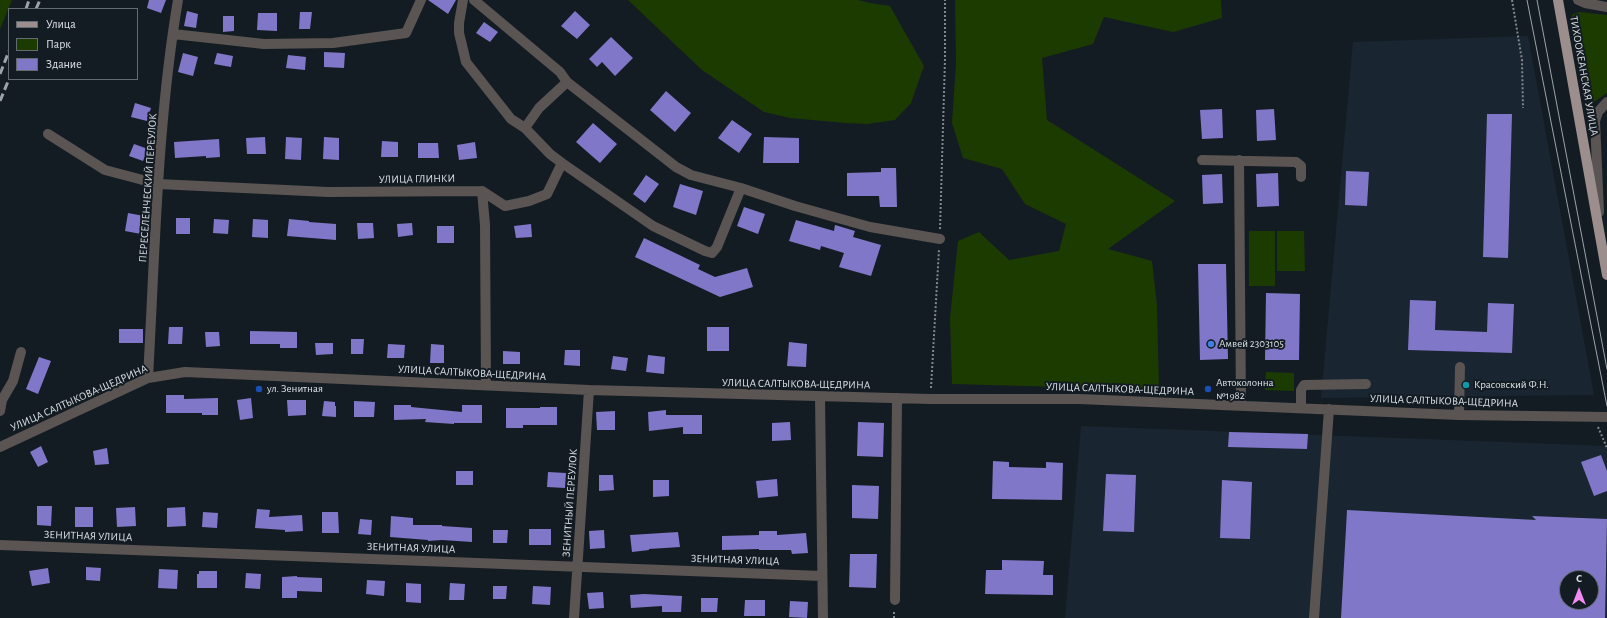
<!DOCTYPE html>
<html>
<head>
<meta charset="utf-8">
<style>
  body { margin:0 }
  #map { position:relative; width:1607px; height:618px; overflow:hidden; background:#141c23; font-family:"Alegreya Sans",sans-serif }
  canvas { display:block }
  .legend { position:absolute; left:8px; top:8px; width:130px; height:72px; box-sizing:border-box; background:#141c23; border:1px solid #636a71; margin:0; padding:5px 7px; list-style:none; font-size:12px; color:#dae0e5 }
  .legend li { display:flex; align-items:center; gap:8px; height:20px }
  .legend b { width:20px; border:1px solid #636a71 }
  .north { position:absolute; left:1559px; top:570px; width:40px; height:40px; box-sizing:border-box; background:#141c23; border:1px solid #636a71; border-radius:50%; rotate:0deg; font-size:11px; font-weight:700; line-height:16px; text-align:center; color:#dae0e5 }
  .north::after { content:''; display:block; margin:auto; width:14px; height:18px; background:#f28af3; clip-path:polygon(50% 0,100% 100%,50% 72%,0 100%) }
</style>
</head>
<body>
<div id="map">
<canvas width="1607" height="618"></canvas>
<ul class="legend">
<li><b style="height:5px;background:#9b8e8c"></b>Улица</li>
<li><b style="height:11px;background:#1c3b00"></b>Парк</li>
<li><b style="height:11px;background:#8177c8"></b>Здание</li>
</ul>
<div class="north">С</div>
</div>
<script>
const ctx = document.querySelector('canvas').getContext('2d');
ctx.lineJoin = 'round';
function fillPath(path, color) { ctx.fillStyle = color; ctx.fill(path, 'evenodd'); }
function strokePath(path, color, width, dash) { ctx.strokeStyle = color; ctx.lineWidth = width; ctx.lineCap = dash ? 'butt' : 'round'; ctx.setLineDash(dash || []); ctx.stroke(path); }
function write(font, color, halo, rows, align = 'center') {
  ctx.font = font + ' "Alegreya Sans",sans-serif'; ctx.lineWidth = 4; ctx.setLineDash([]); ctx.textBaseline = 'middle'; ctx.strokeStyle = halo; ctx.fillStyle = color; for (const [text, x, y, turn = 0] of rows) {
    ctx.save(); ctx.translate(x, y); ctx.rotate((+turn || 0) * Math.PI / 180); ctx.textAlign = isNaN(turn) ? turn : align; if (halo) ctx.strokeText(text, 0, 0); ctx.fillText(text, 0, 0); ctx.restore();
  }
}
fillPath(new Path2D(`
  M1528 36 1594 395 1321 398 1353 42Z
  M1081 426 1607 446V618H1065ZM1567 578H1591V602H1567Z`), '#192531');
fillPath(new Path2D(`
  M0 0H12L0 29Z
  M628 0H858L870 3 890 6 924 66 911 103 895 120 868 124 845 123 790 118 764 112 702 70Z
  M955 0H1221L1222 18 1173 32 1104 17 1093 44 1042 58 1047 120 1175 201 1108 249 1152 261 1157 305 1159 391 1139 389 952 384 950 318 958 241 979 232 1009 260 1059 251 1066 224 1025 204 1002 169 963 158 952 123 956 63Z
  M1580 12 1607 15V93L1594 102 1587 98 1570 19 1573 14Z
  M1249 231H1275V286H1249Z
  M1277 231H1304L1305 271H1277Z
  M1266 372 1294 373V391L1265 390Z`), '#1c3b00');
fillPath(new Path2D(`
  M149 0H166L161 13 147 8Z
  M428 0H456L448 14Z
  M187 11 198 14 196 28 184 26Z
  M575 11 590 25 577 39 561 26Z
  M300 12H312L310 29H299Z
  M258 13H277V31L257 30Z
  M223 16H234V31L223 32Z
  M484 22 498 32 490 42 476 33Z
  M611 37 633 58 615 76 602 62 597 67 589 59Z
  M324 52 345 53 344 68 324 67Z
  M183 53 198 57 193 76 178 72Z
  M217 53 233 56 231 67 214 64Z
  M288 55 306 57 305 70 286 68Z
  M666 91 691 113 675 132 650 110Z
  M135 103 151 108 147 121 131 117Z
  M1222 109 1223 138 1202 139 1200 110Z
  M1274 109 1276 140 1257 141 1256 110Z
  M1487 114H1512L1508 258 1483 257Z
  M732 120 752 134 739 153 718 138Z
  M593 123 617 144 600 163 576 142Z
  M265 137 266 154H247L246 138Z
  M286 137 302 138 301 160 285 159Z
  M324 137 339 138V160L323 159Z
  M764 137 799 138V163H763Z
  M219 139 220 157 206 158V156L175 158 174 142Z
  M382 141 398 142V157H381Z
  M475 142 477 158 459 160 457 145Z
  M418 143H438L439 158H418Z
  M134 144 148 149 143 161 129 156Z
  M881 168H896L897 207H880L879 196H847V173L881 172Z
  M1346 171 1369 172 1367 206 1345 205Z
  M1278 173 1279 206 1257 207 1256 174Z
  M1222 174 1223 203 1203 204 1202 175Z
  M646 175 659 184 645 203 633 194Z
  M680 184 703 191 696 215 673 207Z
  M744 207 765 214 758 234 737 226Z
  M128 213 144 216 141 234 125 231Z
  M176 218H190V234H176Z
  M214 219 229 220 228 234 213 233Z
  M253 219 268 220V238L252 237Z
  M289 219 309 221V222L336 224V240L287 236Z
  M796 220 834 231 835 225 855 231 853 237 881 245 871 276 839 267 844 253 821 246 820 250 789 241Z
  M357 223H373L374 238 358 239Z
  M412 223 413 235 398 237 397 224Z
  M531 224 532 237 516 238 514 226Z
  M437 226H454V243H437Z
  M644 238 700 265 698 269 715 277 747 268 753 287 720 297 635 257Z
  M1198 264H1226L1228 359 1200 360Z
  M1266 293 1300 294 1299 360H1265Z
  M1410 300 1436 301 1435 330 1487 332 1488 303 1514 304 1512 353 1408 350Z
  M169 327H183L182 344H168Z
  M707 327H729V351H707Z
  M119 329H143V343H119Z
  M250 331 297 332V348H280V344H250Z
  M205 332H219L220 346 206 347Z
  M351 339H364L363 354H351Z
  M789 342 807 344 806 367 787 366Z
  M315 343H333V354L316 355Z
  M388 344 405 345 404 358H387Z
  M431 344 444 345V363H430Z
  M565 350H580V366L564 365Z
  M503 351 520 352V364H503Z
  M648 355 665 357 664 374 646 372Z
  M613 356 628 358 626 371 611 369Z
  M39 357 51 361 38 394 26 389Z
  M166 395H184V399L218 398V415H202V413H166Z
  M251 398 253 418 240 420 237 400Z
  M287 400H306V415L288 416Z
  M324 401 335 402V406H336V417L322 416Z
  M354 401 375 402 374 417H354Z
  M394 405H411V407L462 412V405H482V423H454V424L425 422 426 419 394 420Z
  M540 407H557V425H523V428H506V408H540Z
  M666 410V415H702V434H683V427L649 431 648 412Z
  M615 411V430H597L596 412Z
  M790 422 791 440 772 441V423Z
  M858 422 884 423 883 457 857 456Z
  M1229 432 1308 434 1307 449 1228 447Z
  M41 446 48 462 38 467 30 452Z
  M107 448 109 464 95 465 93 451Z
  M1601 455 1607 471V491L1594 496 1581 462Z
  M993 461 1009 462V467L1046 468V462L1063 463 1062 500 992 499Z
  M456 471H473V485H456Z
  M548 472 566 473 565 488 547 487Z
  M1106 474 1136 475 1134 532 1103 531Z
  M599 475H613L614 490 599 491Z
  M777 479 778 496 758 498 756 481Z
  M653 480H669V496L653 497Z
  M1222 480 1252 482 1250 539 1220 538Z
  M852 485 879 486 878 519 852 518Z
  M37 506H52L51 526 37 525Z
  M75 507H93V527H75Z
  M135 507 136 526 117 527 116 508Z
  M185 507 186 526 167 527V508Z
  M257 509 270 510 269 517 302 515 303 531 285 532V530L255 528Z
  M1347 510 1536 520 1532 516 1607 519 1605 618H1341ZM1567 578H1591V602H1567Z
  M203 512 218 513 217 528 202 527Z
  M322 512H338L339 533H322Z
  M391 516 413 518V525H442V526L472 528V542L442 540 428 541V540L390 537Z
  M360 519 372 520 371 535 358 534Z
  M529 529H551V545H529Z
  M493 530H508L507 543H493Z
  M604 530 605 548 590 549 589 531Z
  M759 531H777V535L806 533 808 553 792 554 791 550H759V549L722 550V536L759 535Z
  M678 532 680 547 649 549V550L632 552 630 535Z
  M850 554H877L876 588 849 587Z
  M1002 560 1044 561 1043 575H1053V595L985 594 986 570H1002Z
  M86 567 101 568 100 581 86 580Z
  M48 568 50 583 32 586 29 571Z
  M159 569 178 570 177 589 158 588Z
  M199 571H217V588H197V574H199Z
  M246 573 261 574 260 589 245 588Z
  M297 576V577L322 578V592L297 591V598H282V577Z
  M367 580 385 581 384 596 366 594Z
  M406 583 421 584V603L406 602Z
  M450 583 465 584 464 600H449Z
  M493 586H507L506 599H493Z
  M533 586 551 587 550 605 532 604Z
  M603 592 604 608 589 609 587 593Z
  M644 594 682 596 681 612H662V606L631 608 630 595Z
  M701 598H718L717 612H701Z
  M745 600H765V616H744Z
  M790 601 808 602 807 618 789 617Z`), '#8177c8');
strokePath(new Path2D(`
  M1512 0 1522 60 1523 108
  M940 229 945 59V0
  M931 388 939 249
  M1598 427 1607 448
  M894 618V611`), '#80878d', 2, [2, 2]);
strokePath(new Path2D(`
  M463 0 459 23V33L466 62 511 119 525 128
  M474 0 560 72 567 82 676 167 691 175 741 188 795 206 870 227 940 239
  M1578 0 1585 3 1607 7
  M173 34 264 44 333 43 406 33 421 0
  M48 134 105 170 158 184 328 192 482 191 485 225 486 385
  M1202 160 1296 162 1301 166V177
  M1239 160 1241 405
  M562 163 653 226 705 251 712 253 717 247 741 188
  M482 191 505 206 529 201 547 194 562 163 550 154 525 128 539 108 567 82
  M1599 212 1595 121 1598 112 1607 102
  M148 378C155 252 157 124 178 0
  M820 397 823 618
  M1301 408V390L1304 385 1366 384
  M0 411 2 400 13 381 21 352
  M1459 415 1460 367
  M0 447 148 378 185 372 589 390 930 399H1079L1459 415 1607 417
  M0 545 822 576
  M895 600 897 398
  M574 618 589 390
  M1314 618 1329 409`), '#5a5453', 10);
strokePath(new Path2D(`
  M1558 0 1607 275`), '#9b8e8c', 10);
strokePath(new Path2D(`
  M1527 0 1607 406
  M1537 0 1607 369`), '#9da3a9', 1);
strokePath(new Path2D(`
  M26 9 29 0
  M36 9 40 0
  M0 74 9 51
  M0 101 9 79`), '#9da3a9', 3, [8, 4]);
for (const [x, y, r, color] of [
  [1211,344,4,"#3f7fe0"],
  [1466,385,4,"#0f9aa8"],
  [259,389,4,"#1a4fb4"],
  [1208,389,4,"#1a4fb4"]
]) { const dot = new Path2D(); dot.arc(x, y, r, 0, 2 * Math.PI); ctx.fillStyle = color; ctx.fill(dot); strokePath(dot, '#141c23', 1.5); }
write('11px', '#dae0e5', '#141c23', [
  ["ТИХООКЕАНСКАЯ УЛИЦА",1584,76,80],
  ["УЛИЦА ГЛИНКИ",417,179,-1],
  ["ПЕРЕСЕЛЕНЧЕСКИЙ ПЕРЕУЛОК",148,188,-86],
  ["УЛИЦА САЛТЫКОВА-ЩЕДРИНА",472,373,3],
  ["УЛИЦА САЛТЫКОВА-ЩЕДРИНА",796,384,1],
  ["УЛИЦА САЛТЫКОВА-ЩЕДРИНА",1120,389,2],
  ["УЛИЦА САЛТЫКОВА-ЩЕДРИНА",79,398,-24],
  ["УЛИЦА САЛТЫКОВА-ЩЕДРИНА",1444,401,2],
  ["ЗЕНИТНЫЙ ПЕРЕУЛОК",570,503,-86],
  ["ЗЕНИТНАЯ УЛИЦА",88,536,2],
  ["ЗЕНИТНАЯ УЛИЦА",411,548,2],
  ["ЗЕНИТНАЯ УЛИЦА",735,560,2]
]);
write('11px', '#dae0e5', '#141c23', [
  ["Амвей 2303105",1219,344],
  ["Автоколонна",1216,383],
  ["№1982",1216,396],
  ["Красовский Ф.Н.",1474,385],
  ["ул. Зенитная",267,389]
], 'left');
</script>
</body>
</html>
